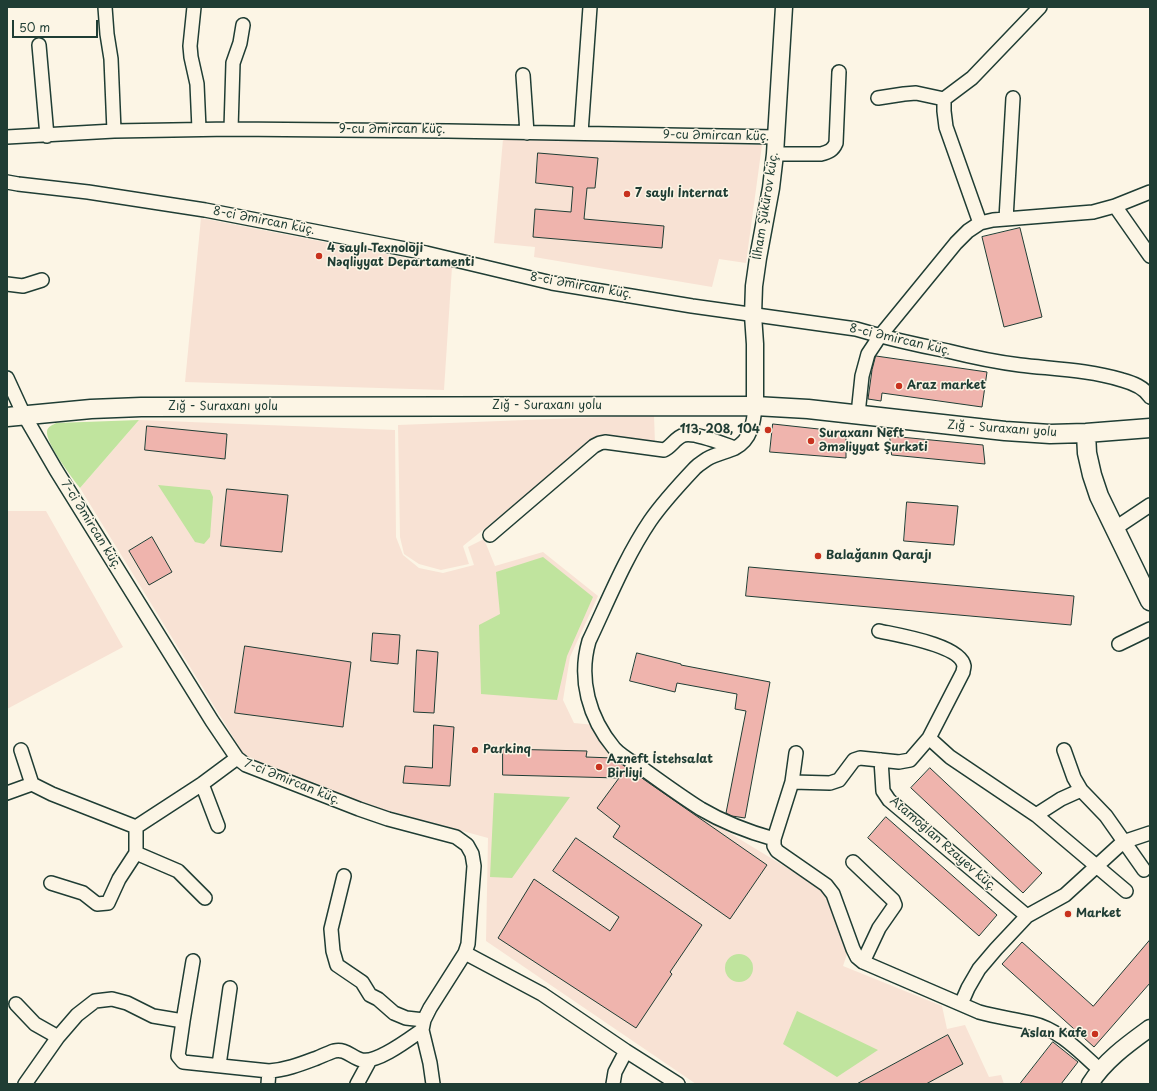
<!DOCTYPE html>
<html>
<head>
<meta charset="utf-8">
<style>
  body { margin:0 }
  #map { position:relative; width:1157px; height:1091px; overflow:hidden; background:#fcf5e5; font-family:"Playpen Sans",sans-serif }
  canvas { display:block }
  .frame { position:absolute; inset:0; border:8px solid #1f3d34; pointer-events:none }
  .scale { position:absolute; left:12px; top:20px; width:86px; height:18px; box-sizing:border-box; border:2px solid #1f3d34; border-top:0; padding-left:5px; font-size:12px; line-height:14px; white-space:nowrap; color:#1f3d34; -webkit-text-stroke:3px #fcf5e5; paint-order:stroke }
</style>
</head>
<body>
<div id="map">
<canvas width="1157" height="1091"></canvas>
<div class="frame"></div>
<div class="scale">50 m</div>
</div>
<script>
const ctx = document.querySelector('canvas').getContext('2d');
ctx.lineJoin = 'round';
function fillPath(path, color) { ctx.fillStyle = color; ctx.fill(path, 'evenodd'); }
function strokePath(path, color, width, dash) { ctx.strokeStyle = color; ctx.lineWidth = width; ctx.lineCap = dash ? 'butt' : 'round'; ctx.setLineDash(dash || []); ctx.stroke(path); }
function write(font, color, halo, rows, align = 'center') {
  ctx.font = font + ' "Playpen Sans",sans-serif'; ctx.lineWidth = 3; ctx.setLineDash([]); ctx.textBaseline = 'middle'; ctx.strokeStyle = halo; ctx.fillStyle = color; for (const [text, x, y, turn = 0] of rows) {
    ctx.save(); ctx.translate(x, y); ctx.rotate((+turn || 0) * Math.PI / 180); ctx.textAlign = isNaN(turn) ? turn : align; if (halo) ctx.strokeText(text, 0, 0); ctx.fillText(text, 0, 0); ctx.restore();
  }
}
fillPath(new Path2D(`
  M503 139 762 145 746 263 719 259 712 287 534 257 535 247 494 243Z
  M201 218 452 267 444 390 185 382Z
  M654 415 655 444 600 436 463 546 469 564 441 570 419 564 404 554 400 537 398 425Z
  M139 420 395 430 396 537 403 555 419 568 443 573 474 565 468 547 484 539 495 566 543 552 598 596 570 657 563 700 574 723 595 725 604 746 728 832 825 891 847 954 843 966 942 1006 947 1029 965 1025 989 1077 1001 1075 1004 1084H696L486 941 488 838 364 804 246 758 80 488Z
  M7 511H46L123 647 7 709Z`), '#f8e2d4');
fillPath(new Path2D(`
  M139 420 80 488C72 478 45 442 47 431 48 426 53 425 56 423Z
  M158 485 210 490 213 497 210 537 204 544 195 542Z
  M543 557 593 597 567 656 557 700 481 694 479 625 500 614 496 572Z
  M494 793 570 797 512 878 490 877Z
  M725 968a14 14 0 1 1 28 0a14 14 0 1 1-28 0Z
  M797 1011 878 1050 837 1077 783 1044Z`), '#c0e49e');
const building = new Path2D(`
  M538 153 598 158 595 188H587L584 219 664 226 662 248 533 237 535 209 571 212 573 187 536 183Z
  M1020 228 1042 317 1004 327 982 237Z
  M876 356 987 372 982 407 882 393 881 401 868 399 872 370Z
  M773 424 846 432V458L770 452Z
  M147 426 227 434 225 459 145 450Z
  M890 436 983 445 985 464 892 455Z
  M227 489 288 495 282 552 221 546Z
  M907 502 958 506 954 545 904 541Z
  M152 537 172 572 149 585 129 551Z
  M749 567 1074 596 1071 625 746 596Z
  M373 633 400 635 398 664 371 661Z
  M245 646 351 662 343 727 235 713Z
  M417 650 438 652 434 713 414 712Z
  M637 653 681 664V665L770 682 745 818 732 816 726 813 746 711 735 709 737 694 677 683 675 692 630 681Z
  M434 725 454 727 450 786 403 783 405 766 432 768Z
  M503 749 587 751 586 757 613 758 767 865 730 919 613 837 620 826 597 808 619 778 503 775Z
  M930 768 1042 873 1023 893 911 788Z
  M886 817 997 915 979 936 868 838Z
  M576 838 702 925 670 972 672 974 636 1028 498 938 534 879 610 931 619 917 553 871Z
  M1150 940V983L1094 1047 1002 964 1022 942 1093 1006Z
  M948 1035 963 1064 926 1084H857Z
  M1053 1042 1078 1062 1061 1084H1020Z`);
fillPath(building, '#efb4ad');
strokePath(building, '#1f3d34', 1);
const minor = new Path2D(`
  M105 7 107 34 111 59 114 131
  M194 7 190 46 191 57 197 84 199 129
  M39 45 47 136
  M523 75 527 133
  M878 98 904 94 916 93 944 99V111L946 127 980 223
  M944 99 972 78 1040 7
  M231 129 233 63 240 43 243 25
  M581 133 590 7
  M7 137 114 131 231 129 448 131 776 137
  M775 154H821C829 152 833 150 836 143L839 72
  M7 182 18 184 88 192 205 210 426 253 552 283 692 306 856 329C886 338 917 345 948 351 972 357 996 362 1020 365 1054 369 1089 370 1122 380 1133 383 1144 387 1150 397
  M1115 206 1150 256
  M1006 219 1013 98
  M7 284 23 286 42 280
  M7 378 24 415 56 470 212 721 237 758 246 765 359 809 388 819 456 837 467 845 472 854 474 866 468 944 465 953 430 1008 424 1020 422 1030 430 1063 433 1084
  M755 406C754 422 751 440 735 448 726 452 716 454 707 459 703 462 699 464 695 468 679 485 663 502 650 521 625 558 608 601 589 641 578 679 589 718 614 748 622 757 636 764 646 771 664 784 682 797 701 809 723 822 749 832 774 839
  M858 414 862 376 868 354 880 336 956 243 968 231 980 223 993 220 1093 212 1115 206 1150 192
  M1114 529 1150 505
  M490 535 594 446 600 443 605 442 664 450C671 447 676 437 684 435 695 432 723 444 735 448
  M1119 644 1150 629
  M929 738 950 757 1036 815 1126 891
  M21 750 32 784
  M1064 750 1074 778 1081 790 1106 816 1144 870
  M796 753 792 782 774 839V846L777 851 826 885 833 894 853 949 857 957 863 962 979 1012C996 1017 1014 1019 1031 1023 1059 1029 1080 1052 1100 1070
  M881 760 883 791 889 800 1027 916
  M792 782 830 783 839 780 854 760 860 758 899 762 910 760 929 738 963 672C963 670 964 668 964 666 961 645 897 635 879 631
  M202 784 218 826
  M7 793 32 784 52 794 136 827
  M1036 815 1061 799 1081 790
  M136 853 178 871 205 898
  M853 862 893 900 895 905 879 928 863 962
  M344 876 331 929 333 951 337 965 362 982 370 995 378 999 394 1013 406 1018 424 1020
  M51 883 83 893 97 904 108 903 119 879 136 853V827L202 784 237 758
  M465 953 542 994 626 1051 678 1084
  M16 1004 35 1024 58 1037
  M961 1004 968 988 979 969 996 949 1027 916 1065 895 1123 842 1150 833
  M183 1021 193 961
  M219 1065 230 988
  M25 1084 58 1037 77 1015 95 1001 112 999 127 1003 153 1016 183 1021 178 1056 183 1062 269 1071C286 1070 301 1064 317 1058 322 1056 328 1053 334 1051 346 1048 352 1058 362 1060 378 1063 409 1039 422 1030
  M268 1084 269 1071
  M357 1084 370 1060
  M613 1084 615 1072 626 1051`);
const tertiary = new Path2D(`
  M755 406V344L753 315 754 286 758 258 771 188 775 154 784 7
  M1090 1084C1104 1061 1128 1044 1150 1028`);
const secondary = new Path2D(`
  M7 417 91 409 141 407 755 406 808 409 1005 431 1050 434 1086 433 1150 428
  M1086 433 1087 453 1092 475 1099 496 1150 601`);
strokePath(minor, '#1f3d34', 16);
strokePath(tertiary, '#1f3d34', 19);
strokePath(secondary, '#1f3d34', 21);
strokePath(minor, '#fcf5e5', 13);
strokePath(tertiary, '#fcf5e5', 16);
strokePath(secondary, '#fcf5e5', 18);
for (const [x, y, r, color] of [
  [627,194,4,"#c8321e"],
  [319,256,4,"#c8321e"],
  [899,386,4,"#c8321e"],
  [768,430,4,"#c8321e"],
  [811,441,4,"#c8321e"],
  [818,556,4,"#c8321e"],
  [475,750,4,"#c8321e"],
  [599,767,4,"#c8321e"],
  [1068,914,4,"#c8321e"],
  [1095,1034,4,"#c8321e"]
]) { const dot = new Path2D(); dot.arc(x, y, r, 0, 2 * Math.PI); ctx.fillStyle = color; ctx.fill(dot); strokePath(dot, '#fcf5e5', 1.5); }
write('12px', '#1f3d34', '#fcf5e5', [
  ["9-cu Əmircan küç.",392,130],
  ["9-cu Əmircan küç.",716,136,1],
  ["İlham Şükürov küç.",766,206,-81],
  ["8-ci Əmircan küç.",264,221,11],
  ["8-ci Əmircan küç.",581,286,10],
  ["8-ci Əmircan küç.",900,340,13],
  ["Zığ - Suraxanı yolu",547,406],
  ["Zığ - Suraxanı yolu",223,407],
  ["Zığ - Suraxanı yolu",1002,429,4],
  ["7-ci Əmircan küç.",91,525,58],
  ["7-ci Əmircan küç.",292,782,22],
  ["Atamoğlan Rzayev küç.",943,844,41]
]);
write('bold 12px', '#1f3d34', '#fcf5e5', [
  ["7 saylı İnternat",635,194],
  ["4 saylı Texnoloji",327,249],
  ["Nəqliyyat Departamenti",327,263],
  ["Araz market",907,386],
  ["113, 208, 104",760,430,"right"],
  ["Suraxanı Neft",819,434],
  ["Əməliyyat Şurkəti",819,448],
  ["Balağanın Qarajı",826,556],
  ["Parkinq",483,750],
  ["Azneft İstehsalat",607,760],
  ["Birliyi",607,774],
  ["Market",1076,914],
  ["Aslan Kafe",1087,1034,"right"]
], 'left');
</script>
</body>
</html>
